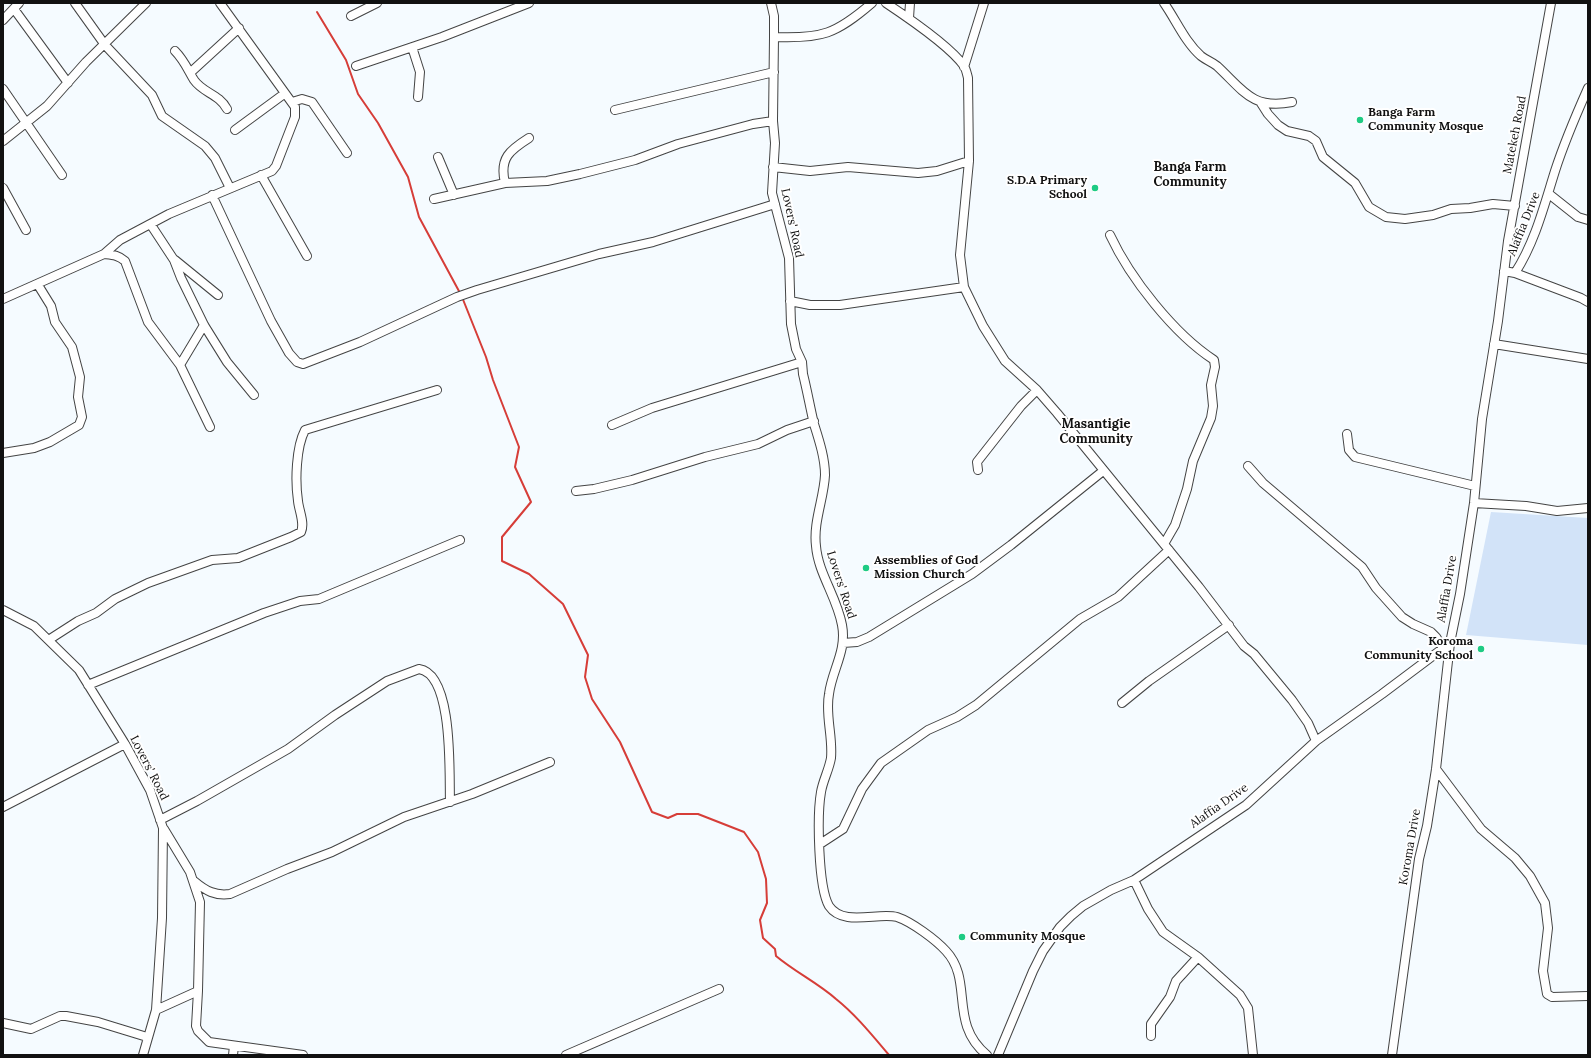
<!DOCTYPE html>
<html>
<head>
<meta charset="utf-8">
<style>
  body { margin:0 }
  #map { position:relative; width:1591px; height:1058px; overflow:hidden; background:#f5fbff; font-family:Lora,serif }
  canvas { display:block }
  .frame { position:absolute; inset:0; border:4px solid #111; pointer-events:none }
</style>
</head>
<body>
<div id="map">
<canvas width="1591" height="1058"></canvas>
<div class="frame"></div>
</div>
<script>
const ctx = document.querySelector('canvas').getContext('2d');
ctx.lineJoin = 'round';
function fillPath(path, color) { ctx.fillStyle = color; ctx.fill(path, 'evenodd'); }
function strokePath(path, color, width, dash) { ctx.strokeStyle = color; ctx.lineWidth = width; ctx.lineCap = dash ? 'butt' : 'round'; ctx.setLineDash(dash || []); ctx.stroke(path); }
function write(font, color, halo, rows, align = 'center') {
  ctx.font = font + ' Lora,serif'; ctx.lineWidth = 4; ctx.setLineDash([]); ctx.textBaseline = 'middle'; ctx.strokeStyle = halo; ctx.fillStyle = color; for (const [text, x, y, turn = 0] of rows) {
    ctx.save(); ctx.translate(x, y); ctx.rotate((+turn || 0) * Math.PI / 180); ctx.textAlign = isNaN(turn) ? turn : align; if (halo) ctx.strokeText(text, 0, 0); ctx.fillText(text, 0, 0); ctx.restore();
  }
}
fillPath(new Path2D(`
  M1491 512 1588 518V645L1466 635Z`), '#d2e3f8');
strokePath(new Path2D(`
  M317 12 346 60 358 94 378 123 408 177 419 217 460 293
  M462 297 486 357 493 380 519 447 515 467 531 502 502 537V561L529 574 563 604 588 655 585 677 592 699 620 742 652 812 668 818 677 814H698L744 832 758 852 766 879 767 903 760 920 763 938 775 949 776 956C795 972 818 983 836 999 856 1015 872 1035 889 1055`), '#d63d38', 2);
const minor = new Path2D(`
  M75 3 105 45 152 95 162 116 205 146 215 158 230 188
  M771 3 774 16V37L773 121 775 143 772 193 789 258 791 324 796 349 802 362 803 374C807 390 810 407 814 424 819 440 825 458 825 475 824 498 813 522 816 546 818 573 837 597 842 625 847 651 832 670 829 694 825 715 833 736 831 758 829 770 823 780 821 792 817 815 818 887 829 906 843 927 878 912 897 917 912 922 936 940 946 951 974 981 948 1023 987 1055
  M886 3C907 17 950 46 964 66 966 69 967 74 968 78L969 161 960 255 964 287 983 326 1005 361 1037 390 1057 413 1199 587 1244 646 1254 654 1292 700 1308 723 1316 741
  M1164 3C1176 20 1185 42 1201 56 1206 60 1212 62 1217 66 1243 90 1252 110 1292 102
  M14 9 68 83
  M351 16 377 3
  M909 18 910 3
  M3 20 19 3
  M774 37C822 39 836 34 872 3
  M412 47 420 72 418 97
  M175 51C184 60 188 70 194 80 203 93 219 94 227 109
  M356 66 442 37 529 3
  M964 67 984 3
  M191 72 239 28
  M3 89 62 175
  M292 102 302 99 312 102 347 153
  M1261 103 1268 114 1278 125 1287 131 1309 136 1316 141 1323 157 1355 183 1369 207 1386 217 1405 219 1433 215 1451 209 1470 208 1493 204 1515 206
  M615 110 774 72
  M235 130 284 94
  M3 141 47 106 86 62 146 3
  M438 157 454 195
  M773 167 810 171 848 167 918 173 937 171 969 161
  M261 175 307 256
  M505 183C499 158 510 150 529 138
  M3 188 26 230
  M1549 194 1578 217 1588 220
  M212 195 271 321 289 353 297 362 303 364 360 342 457 297 477 290 599 254 653 242 775 204
  M434 199 505 183 547 181 580 174 635 160 678 144 753 124 773 121
  M151 225 174 260 181 278 204 325 227 362 254 395
  M1110 235C1130 278 1174 334 1214 360L1215 367 1211 385 1213 406 1211 418 1193 461 1187 489 1175 525 1164 544
  M104 254 120 240 169 214 272 171 276 166 295 117V107L220 3
  M175 260 218 295
  M1504 271 1515 273C1535 242 1544 206 1555 171 1564 143 1576 115 1588 88
  M1515 273 1581 298 1588 302
  M3 299 104 254C113 255 118 255 125 261L148 322 180 365 210 427
  M790 301 810 305H840L964 287
  M1494 344 1588 359
  M180 365 204 325
  M612 425 652 408 802 362
  M1347 434 1349 450 1355 457 1475 486
  M3 453 34 448 50 442 79 425 82 417 78 397 80 377 72 347 55 322 51 306 38 285
  M1248 466 1263 483 1362 567 1376 588 1402 617 1413 624 1431 632 1436 637 1443 648
  M978 470 977 462 1021 406 1037 390
  M576 491 594 489 632 480 705 457 758 444 787 430 814 421
  M1474 503 1526 506 1557 511 1588 508
  M3 610 34 626 79 670 125 744 150 790 163 828 162 918 156 1010 143 1055
  M50 639 78 621 96 613 115 599 148 583 212 560 238 558 291 537 301 532C305 523 299 511 298 501 295 481 296 447 305 430L437 390
  M843 643 857 642 869 637 972 574 1011 545 1103 471
  M88 685 264 613 300 601 319 599 460 540
  M1122 703 1149 681 1229 625
  M1436 769 1481 829 1515 858 1530 876 1545 903 1548 928 1543 971 1547 994 1552 997 1588 996
  M3 807 125 744
  M160 820 197 801 288 749 335 715 387 681 419 669C454 674 449 775 450 802
  M820 844 843 829 862 789 881 763 928 730 957 717 976 705 1080 619 1118 597 1169 550
  M1134 880 1148 909 1163 932 1198 957 1240 995 1248 1008 1253 1055
  M194 881C206 891 215 896 230 894L287 869 332 852 404 817 472 794 550 762
  M198 991 196 1026 198 1031 209 1042 303 1055
  M156 1010 198 991 200 902 190 872 164 829
  M3 1023 31 1029 60 1016H66L98 1022 147 1037
  M1151 1036V1024L1170 997 1176 981 1198 957
  M233 1055 234 1046
  M566 1055 719 989
  M998 1055 1033 971 1043 951 1060 927 1071 916 1083 906 1111 890 1134 880 1246 805 1316 741 1382 694 1450 643
  M1392 1055 1419 859 1427 826 1436 769 1450 643 1460 594 1474 503 1482 419 1498 321 1508 241 1551 3`);
strokePath(minor, '#444', 10);
strokePath(minor, '#fff', 8);
for (const [x, y, r, color] of [
  [1360,120,4,"#1ecb84"],
  [1095,188,4,"#1ecb84"],
  [866,568,4,"#1ecb84"],
  [1481,649,4,"#1ecb84"],
  [962,937,4,"#1ecb84"]
]) { const dot = new Path2D(); dot.arc(x, y, r, 0, 2 * Math.PI); ctx.fillStyle = color; ctx.fill(dot); strokePath(dot, '#fff', 1.5); }
write('bold 12px', '#111', '#fff', [
  ["Banga Farm",1368,113],
  ["Community Mosque",1368,127],
  ["S.D.A Primary",1087,181,"right"],
  ["School",1087,195,"right"],
  ["Assemblies of God",874,561],
  ["Mission Church",874,575],
  ["Koroma",1473,642,"right"],
  ["Community School",1473,656,"right"],
  ["Community Mosque",970,937]
], 'left');
write('12px', '#111', '#fff', [
  ["Matekeh Road",1515,135,-79],
  ["Lovers' Road",792,223,78],
  ["Alaffia Drive",1524,224,-68],
  ["Lovers' Road",841,585,72],
  ["Alaffia Drive",1447,589,-80],
  ["Lovers' Road",149,768,63],
  ["Alaffia Drive",1219,806,-35],
  ["Koroma Drive",1410,847,-80]
]);
write('bold 13px', '#111', '#fff', [
  ["Banga Farm",1190,167],
  ["Community",1190,182],
  ["Masantigie",1096,424],
  ["Community",1096,439]
]);
</script>
</body>
</html>
